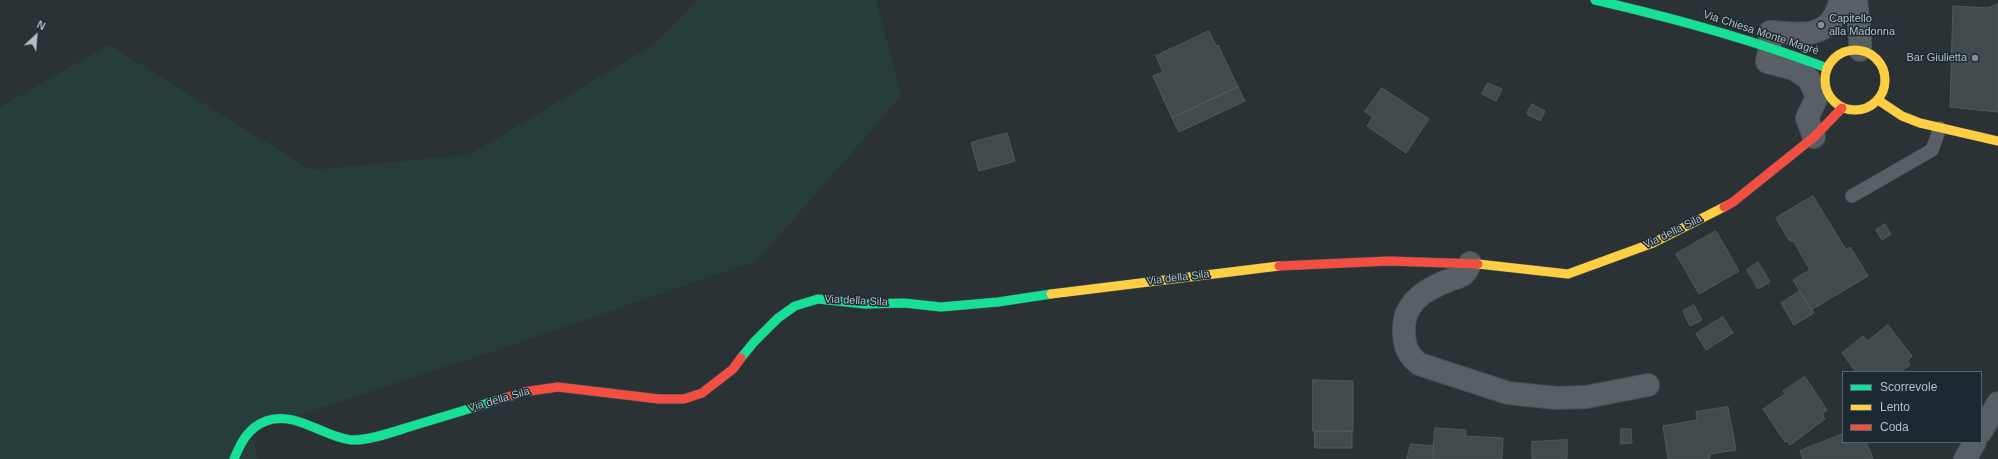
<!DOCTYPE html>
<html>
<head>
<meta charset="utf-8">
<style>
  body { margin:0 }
  #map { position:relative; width:1998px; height:459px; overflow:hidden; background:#2a3236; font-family:Helvetica,sans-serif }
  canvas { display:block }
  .legend { position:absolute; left:1842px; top:371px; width:140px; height:72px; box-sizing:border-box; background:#1d2931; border:1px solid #59656d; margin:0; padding:5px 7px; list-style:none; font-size:12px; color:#b3bfc7 }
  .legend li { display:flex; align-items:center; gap:8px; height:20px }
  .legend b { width:20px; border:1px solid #59656d }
  .north { position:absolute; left:16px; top:16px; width:40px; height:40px; -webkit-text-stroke:3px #1d2931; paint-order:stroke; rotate:26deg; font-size:11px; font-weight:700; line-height:16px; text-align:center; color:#b3bfc7 }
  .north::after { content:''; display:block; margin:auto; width:14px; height:18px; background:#b3bfc7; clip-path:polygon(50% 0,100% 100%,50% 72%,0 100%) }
</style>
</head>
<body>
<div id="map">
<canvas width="1998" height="459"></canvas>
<ul class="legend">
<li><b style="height:5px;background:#16e098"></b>Scorrevole</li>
<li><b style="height:5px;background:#ffcf43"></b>Lento</li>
<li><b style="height:5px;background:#f24e42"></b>Coda</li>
</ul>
<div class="north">N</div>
</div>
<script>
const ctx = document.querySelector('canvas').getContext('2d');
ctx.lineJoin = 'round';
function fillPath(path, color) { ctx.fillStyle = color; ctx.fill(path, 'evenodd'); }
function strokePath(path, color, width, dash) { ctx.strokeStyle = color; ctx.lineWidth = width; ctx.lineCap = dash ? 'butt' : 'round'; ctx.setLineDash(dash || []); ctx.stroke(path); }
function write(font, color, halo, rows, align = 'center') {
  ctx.font = font + ' Helvetica,sans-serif'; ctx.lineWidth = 3; ctx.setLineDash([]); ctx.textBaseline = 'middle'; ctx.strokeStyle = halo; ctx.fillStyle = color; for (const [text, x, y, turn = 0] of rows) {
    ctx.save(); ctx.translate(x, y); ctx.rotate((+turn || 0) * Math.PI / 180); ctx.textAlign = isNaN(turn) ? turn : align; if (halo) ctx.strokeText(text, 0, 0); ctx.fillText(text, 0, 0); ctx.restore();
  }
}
fillPath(new Path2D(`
  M697 0H876L901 96 758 260 503 348 250 431 258 459H0V107L109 45 311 170 469 155 653 45Z`), '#273d3b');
const building = new Path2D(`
  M1998 4V112L1950 107 1953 6 1987 8Z
  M1209 31 1216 46 1218 45 1238 87 1172 118 1153 76 1163 72 1156 56Z
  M1488 83 1502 89 1496 101 1482 94Z
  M1238 87 1245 101 1179 132 1172 118Z
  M1382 88 1429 119 1406 153 1367 126 1373 117 1365 112Z
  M1532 104 1545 111 1540 121 1527 114Z
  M1007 133 1015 161 979 171 971 143Z
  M1813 196 1846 250 1850 247 1868 276 1811 310 1793 280 1810 270 1793 240 1790 242 1776 218Z
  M1885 224 1891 234 1882 240 1876 230Z
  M1716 231 1739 271 1699 294 1676 254Z
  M1758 262 1770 282 1758 289 1747 270Z
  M1800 291 1814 313 1794 325 1781 303Z
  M1694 305 1702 320 1690 326 1683 311Z
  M1723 317 1733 333 1706 350 1696 334Z
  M1888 325 1912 356 1907 361 1910 365 1900 372H1856L1842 353 1863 336 1867 341Z
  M1805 377 1827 410 1822 414 1825 419 1790 445 1787 441 1785 442 1763 409 1785 394 1783 391Z
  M1313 380 1353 381V431H1313Z
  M1728 407 1736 450 1710 454V458L1703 459H1668L1663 426 1697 420 1696 412Z
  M1435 428 1466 430 1465 436 1503 438 1502 459H1433Z
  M1621 429H1631L1632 443 1621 444Z
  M1315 431H1352V448H1315Z
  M1843 434V442H1866L1873 459H1803L1800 451Z
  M1567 440V459H1532V442Z
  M1411 444 1434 446 1433 459H1407Z`);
fillPath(building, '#434a4e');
strokePath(building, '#525a5e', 1);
const lane = new Path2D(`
  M1852 196 1932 150 1940 128`);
const street = new Path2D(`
  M1856 0 1860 35V50
  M1814 137 1807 118 1817 97 1809 79 1794 69 1767 62 1770 47V32C1794 33 1822 40 1835 15 1837 10 1840 6 1840 0
  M1470 263C1469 266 1467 271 1464 274 1461 277 1452 279 1447 281 1424 290 1402 304 1404 332 1404 346 1408 355 1419 364L1508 393 1557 398 1586 397 1648 385
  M1981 432 1998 403
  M1965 459 1975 442`);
const fast = new Path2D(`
  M1595 0C1674 18 1751 39 1827 68
  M741 358 754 342 778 318 795 306 818 299 865 304 904 303 941 307 998 302 1051 294
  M234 459C241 442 248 428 266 421 295 410 323 437 351 440 368 441 393 432 409 427 442 417 475 407 508 397`);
const slow = new Path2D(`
  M1825 80a30 30 0 1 1 60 0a30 30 0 1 1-60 0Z
  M1878 100 1902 116 1920 123 1998 141
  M1478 264 1568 274 1653 243 1724 207
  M1051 294 1279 266`);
const jam = new Path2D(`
  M1724 207 1733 202 1814 137 1842 108
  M1279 266 1389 261 1478 264
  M508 397 523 392 558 387 659 399H684L702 393 733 369 741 358`);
strokePath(lane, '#484e51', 14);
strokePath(street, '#484e51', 24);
strokePath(fast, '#484e51', 10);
strokePath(slow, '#484e51', 10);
strokePath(jam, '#484e51', 10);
strokePath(lane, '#596065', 13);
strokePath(street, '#596065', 22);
strokePath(fast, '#16e098', 9);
strokePath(slow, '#ffcf43', 9);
strokePath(jam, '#f24e42', 9);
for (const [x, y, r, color] of [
  [1821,25,4,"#838e94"],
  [1975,58,4,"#838e94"]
]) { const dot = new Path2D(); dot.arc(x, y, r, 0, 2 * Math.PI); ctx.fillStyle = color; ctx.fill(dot); strokePath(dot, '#1d2931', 1.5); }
write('11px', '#b3bfc7', '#1d2931', [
  ["Capitello",1829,19],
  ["alla Madonna",1829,32],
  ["Bar Giulietta",1967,58,"right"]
], 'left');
write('11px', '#b3bfc7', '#1d2931', [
  ["Via Chiesa Monte Magrè",1761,33,18],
  ["Via della Sila",1673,232,-26],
  ["Via della Sila",1178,278,-7],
  ["Via della Sila",856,301,3],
  ["Via della Sila",499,400,-16]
]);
</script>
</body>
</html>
